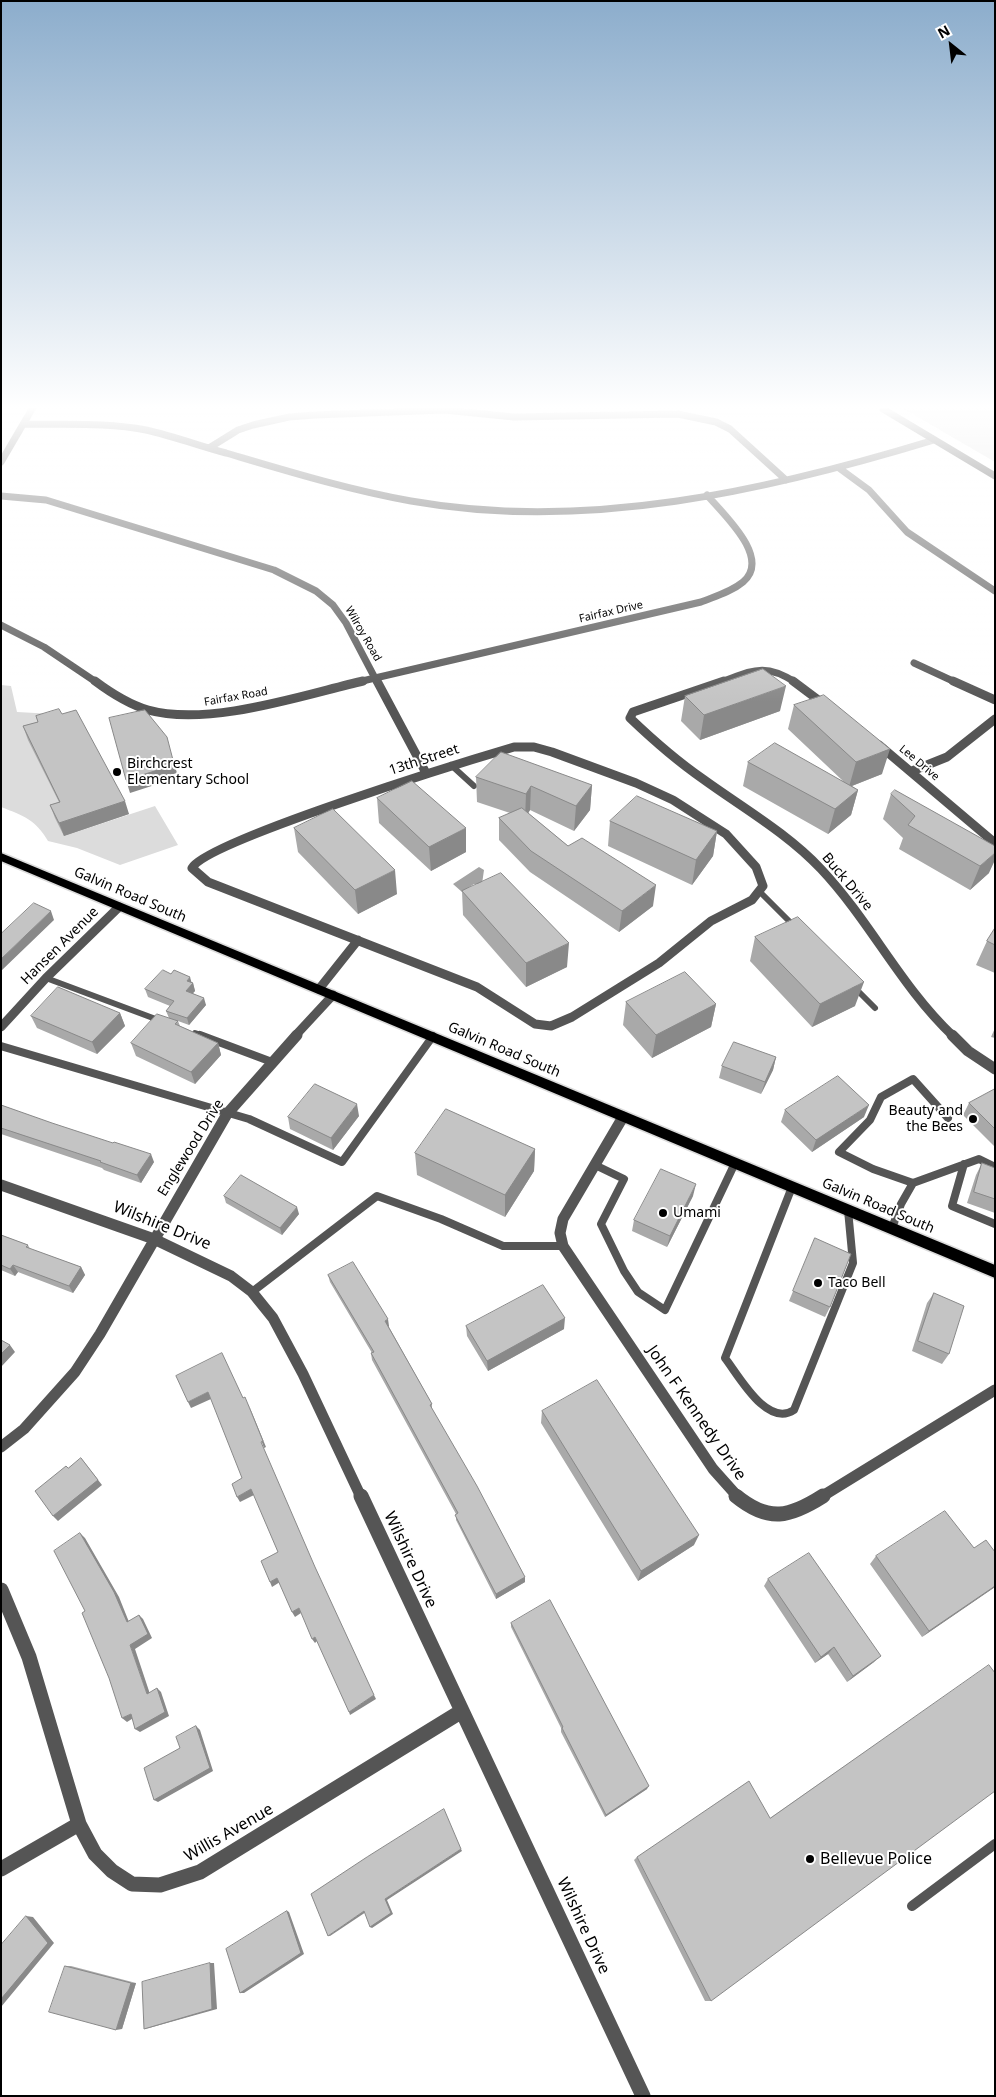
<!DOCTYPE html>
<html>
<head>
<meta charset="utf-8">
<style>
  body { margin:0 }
  #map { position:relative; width:996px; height:2097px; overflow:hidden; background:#fff; font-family:"Noto Sans",sans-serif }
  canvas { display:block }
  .frame { position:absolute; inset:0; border:2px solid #000; pointer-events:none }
  .north { position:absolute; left:926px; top:20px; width:50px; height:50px; -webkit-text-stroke:4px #fff; paint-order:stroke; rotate:331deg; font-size:14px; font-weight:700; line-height:20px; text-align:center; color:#000 }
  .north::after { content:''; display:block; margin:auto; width:18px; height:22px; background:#000; clip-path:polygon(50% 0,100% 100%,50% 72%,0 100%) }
</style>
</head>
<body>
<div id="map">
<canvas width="996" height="2097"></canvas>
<div class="frame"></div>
<div class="north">N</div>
</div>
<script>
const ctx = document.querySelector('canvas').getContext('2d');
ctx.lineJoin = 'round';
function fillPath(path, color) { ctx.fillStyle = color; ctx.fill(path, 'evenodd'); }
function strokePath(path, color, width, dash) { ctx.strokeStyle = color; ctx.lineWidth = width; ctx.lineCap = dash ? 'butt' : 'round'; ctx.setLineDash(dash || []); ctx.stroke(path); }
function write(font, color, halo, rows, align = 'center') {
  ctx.font = font + ' "Noto Sans",sans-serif'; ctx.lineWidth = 4; ctx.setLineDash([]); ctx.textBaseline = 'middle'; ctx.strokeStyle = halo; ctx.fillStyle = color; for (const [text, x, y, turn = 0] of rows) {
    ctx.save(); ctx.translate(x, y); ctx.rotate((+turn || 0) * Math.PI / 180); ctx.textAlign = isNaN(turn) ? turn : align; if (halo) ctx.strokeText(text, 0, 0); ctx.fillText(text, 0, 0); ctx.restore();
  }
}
fillPath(new Path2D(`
  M904 409H995V462Z
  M1 685 11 686 17 712 54 714 65 815 64 836 155 806 178 845 120 865 77 848 48 841C35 819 24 816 1 807Z`), '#dcdcdc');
fillPath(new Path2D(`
  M479 867 484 870 482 884H474L462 892 453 884Z`), '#a3a3a3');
const primary = new Path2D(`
  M1 853 995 1265V1278L1 861Z`);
strokePath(primary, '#dbdbdb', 3);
strokePath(new Path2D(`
  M451 765 474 786
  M759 891 796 928
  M46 978 161 1021
  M854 987 875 1008
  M195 1033 204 1036`), '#555', 6);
strokePath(new Path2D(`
  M200 1035 272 1062
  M1 1046 249 1119 342 1162 433 1036
  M964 1164 952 1206 995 1224
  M595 1165 624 1179 601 1224 624 1271 638 1292 665 1310 735 1163
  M913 1183 979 1159 995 1167
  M792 1187 725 1358C739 1376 767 1428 794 1410L853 1263 848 1210
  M892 1228 901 1204 913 1183 873 1169 839 1152 870 1120 881 1097 913 1079 948 1118
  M252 1292 377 1196 441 1219 503 1246H563`), '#555', 8);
strokePath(new Path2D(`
  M912 1906 995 1844`), '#555', 10);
strokePath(new Path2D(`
  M25 424C65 425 107 422 146 430 173 436 200 446 226 453 287 471 349 490 411 501 586 532 767 491 934 440
  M209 448 238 430 253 425 289 417 315 415 444 410 514 417 678 414 716 422 730 429 786 480
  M1 462 32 409
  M839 468 869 490 907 532 995 591
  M1 496 46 500 274 570 316 591 333 605 346 623 377 682
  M1 625 44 647 96 682
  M914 663 955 682
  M358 682 701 602C716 596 731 592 743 582 772 558 723 514 707 495
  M721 682C752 671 764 662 795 682`), '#555', 7);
strokePath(new Path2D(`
  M95 681C111 693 128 704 148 710 209 727 303 695 363 681
  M377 681 426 773
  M724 681 633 712 630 718C653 740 677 761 703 779 743 808 787 833 821 869 870 921 901 987 953 1036
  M793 681 825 705
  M953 681 995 700
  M879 745 995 843
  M514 747H534L552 752 636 783 673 800 726 834 756 867 763 886 752 900 711 921 659 963 572 1017 551 1026 535 1024 477 987 208 882 192 868C206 841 470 760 514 747Z
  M912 771 947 757 995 719
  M319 989 358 940
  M1 1027 46 978 119 907
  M295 1036 333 995`), '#555', 9);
strokePath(new Path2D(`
  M952 1035 968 1051 995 1069
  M623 1117 563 1219 560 1233 563 1246 713 1469 738 1497
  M1 1185 154 1239 231 1276 252 1292 273 1318 303 1374 361 1497
  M1 1447 24 1429 75 1372 100 1334 227 1114 297 1035
  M821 1497 995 1390`), '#555', 11);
strokePath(new Path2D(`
  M361 1496 643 2096
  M736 1496C769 1523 790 1517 823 1496
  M1 1590 29 1657 79 1824 95 1854 112 1871 132 1884 160 1885 200 1872 462 1711
  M1 1869 79 1824`), '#555', 15);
strokePath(new Path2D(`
  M883 409 995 476`), '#222', 7);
fillPath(primary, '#000');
fillPath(new Path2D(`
  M685 696 780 711 700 740 681 721Z
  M794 705 882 774 852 786 858 790 851 815 828 834 743 786 748 762 843 781 788 729Z
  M62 714 129 814 64 836 55 818 50 805 59 802 28 740 23 726 38 722 36 716Z
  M476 777 592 785 590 810 574 831 530 810 528 813 568 846 653 906 619 932 530 872 499 840V818L510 813 477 802Z
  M891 794 989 873 970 890 899 849 903 838 883 819Z
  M377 798 466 852 431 871 379 823Z
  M610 821 717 831 713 856 692 885 608 846Z
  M294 828 397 894 358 914 298 852Z
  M462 891 567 967 526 987 463 915Z
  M995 928V973L976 965 987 941Z
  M755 937 855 1006 812 1027 750 961Z
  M191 982 193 983 195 991 193 993 206 1005 189 1025 178 1021 180 1026 218 1043 221 1055 195 1084 136 1056 131 1043 169 1018 166 1011 170 1006 148 997 145 989Z
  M626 1002 716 1004 711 1027 652 1058 623 1025Z
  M120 1013 125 1026 97 1054 37 1028 31 1016Z
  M995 1028V1038L991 1037Z
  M776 1057 773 1070 761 1094 719 1078 722 1066Z
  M995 1089V1147L963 1115 969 1103Z
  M1 1105 154 1162 141 1183 104 1170 102 1168 1 1134Z
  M785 1110 864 1117 812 1152 781 1122Z
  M359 1116 333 1150 290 1129 288 1117Z
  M535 1149 534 1171 505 1217 417 1175 415 1153Z
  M982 1163 995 1168V1213L967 1203 976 1175Z
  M224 1196 299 1214 282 1235 226 1203Z
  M693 1196 667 1247 632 1231 634 1220Z
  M1 1235 28 1245 30 1249 81 1267 85 1275 73 1293 18 1272 15 1276 1 1270Z
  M815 1238 830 1307 825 1317 789 1301Z
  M328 1275 389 1326V1327L432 1404V1409L525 1582 496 1599 456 1520V1514L372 1360 371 1353H372L330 1282Z
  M934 1293 949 1354 942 1364 912 1351 927 1303Z
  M466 1326 564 1329 488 1371 467 1336Z
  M542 1411 694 1545 638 1581 541 1423Z
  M974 1548 995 1587 922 1637 870 1564 876 1556Z
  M768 1579 874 1662 847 1682 828 1654 815 1663 764 1586Z
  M511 1623 647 1789 605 1817 561 1732V1728L511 1627Z
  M637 1857 711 2001H705L634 1860Z
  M65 1966H71L136 1983 122 2029Z`), '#a9a9a9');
fillPath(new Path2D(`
  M786 686 780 711 700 740 704 715Z
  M890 749 882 774 849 787 856 762Z
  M173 760 177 773 163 777 164 782 130 793 126 780 160 764Z
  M592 785 590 810 574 831 576 806Z
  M531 786 530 810 525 819 526 794Z
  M858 790 851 815 828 834 835 809Z
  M125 801 129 814 64 836 59 823Z
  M466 828V852L431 871 429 847Z
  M717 831 713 856 692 885 696 860Z
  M995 853V860L989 873 970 890 980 866Z
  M395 870 397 894 358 914 355 890Z
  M656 885 653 906 619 932 622 911Z
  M51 911 54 920 1 971V959Z
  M569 943 567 967 526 987V963Z
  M190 977 192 984 193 983 195 991 188 998 186 991 187 981Z
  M864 982 855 1006 812 1027 820 1004Z
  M204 998 206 1005 189 1025 187 1018Z
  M716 1004 711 1027 652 1058 656 1035Z
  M120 1013 125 1026 97 1054 92 1042Z
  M218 1043 221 1055 195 1084 191 1072Z
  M776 1057 773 1070 761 1094 765 1082Z
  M357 1104 359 1116 333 1150 331 1138Z
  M869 1105 864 1117 812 1152 816 1140Z
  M535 1149 534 1171 505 1217V1195Z
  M151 1154 154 1162 141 1183 137 1175Z
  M696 1184 693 1196 667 1247 670 1236Z
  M297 1207 299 1214 282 1235 280 1228Z
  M13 1265 18 1272 15 1276 10 1269Z
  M81 1267 85 1275 73 1293 69 1286Z
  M565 1318 564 1329 488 1371 487 1361Z
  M388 1319 389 1326 387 1328 385 1321Z
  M10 1345 15 1352 1 1367V1354Z
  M208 1392 211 1399 191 1408 188 1402Z
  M248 1403 266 1447 264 1448Z
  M81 1458 102 1485 58 1521 53 1516Z
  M251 1489 254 1495 240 1502 237 1497Z
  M80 1533 85 1538 119 1597 131 1627 127 1622Z
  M699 1535 694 1545 638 1581 641 1571Z
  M525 1577V1582L496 1599V1594Z
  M277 1578 280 1582 272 1587 270 1582Z
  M995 1586V1587L922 1637 929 1631Z
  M299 1608 301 1613 295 1617 292 1612Z
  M139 1615 143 1619 152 1638 135 1649 151 1697 147 1694 130 1645Z
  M315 1637 317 1641 315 1643 312 1639Z
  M834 1647 828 1654 815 1663 821 1657Z
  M881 1656 874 1662 847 1682 853 1676Z
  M157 1688 161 1692 169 1716 140 1732 135 1729Z
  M374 1695 376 1699 350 1715 349 1712Z
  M131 1714 135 1717 127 1722 122 1718Z
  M196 1726 200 1730 213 1771 158 1802 154 1800Z
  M649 1786 647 1789 605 1817 606 1815Z
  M461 1849 462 1851 387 1900 393 1914 372 1928 370 1927 385 1899Z
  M287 1911 289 1912 304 1954 244 1993H240Z
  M364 1911 366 1912 330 1936H328Z
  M26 1916 33 1917 54 1943 1 2007V1999Z
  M210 1963H214L217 2009 149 2028 144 2029Z
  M131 1983H136L122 2029 116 2030Z`), '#898989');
const building = new Path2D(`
  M763 669 786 686 704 715 685 696Z
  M824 695 890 749 856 762 794 705Z
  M59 709 62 714 76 710 125 801 59 823 50 805 60 802 23 726 38 722 36 716Z
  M145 710 167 737 173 760 160 764 161 769 126 780 109 718Z
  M775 743 858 790 835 809 748 762Z
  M501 752 592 785 576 806 531 786 526 794 476 777Z
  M412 781 466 828 429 847 377 798Z
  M895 790 995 846V853L980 866 908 825 915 816 891 794Z
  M637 796 717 831 696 860 610 821Z
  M522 808 568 846 582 838 656 885 622 911 531 851 499 818Z
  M333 809 395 870 355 890 294 828Z
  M501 873 569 943 526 963 462 891Z
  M34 903 51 911 1 959V934Z
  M798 917 864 982 820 1004 755 937Z
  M995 928V945L987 941Z
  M163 970 171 974 174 970 190 977 187 981 193 983 186 991 204 998 187 1018 166 1011 174 1001 145 989Z
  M685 972 716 1004 656 1035 626 1002Z
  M58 987 120 1013 92 1042 31 1016Z
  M157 1014 178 1021 175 1024 218 1043 191 1072 131 1043Z
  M734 1042 776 1057 765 1082 722 1066Z
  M838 1076 869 1105 816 1140 785 1110Z
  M315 1084 357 1104 331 1138 288 1117Z
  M995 1089V1129L969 1103Z
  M1 1105 52 1123 113 1143 114 1142 151 1154 137 1175 100 1162 101 1161 1 1128Z
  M446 1109 535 1149 505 1195 415 1153Z
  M982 1163 995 1168V1199L974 1192Z
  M661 1169 696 1184 670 1236 634 1220Z
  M241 1175 297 1207 280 1228 224 1196Z
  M1 1235 28 1245 26 1247 81 1267 69 1286 13 1265 10 1269 1 1265Z
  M815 1238 851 1254 830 1307 793 1291Z
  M353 1262 388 1319 385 1321 432 1404 430 1405 477 1486 525 1577 496 1594 455 1515 458 1513 371 1353 374 1352 328 1275Z
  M543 1285 565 1318 487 1361 466 1326Z
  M934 1293 964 1306 949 1354 918 1341Z
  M1 1340 10 1345 1 1354Z
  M222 1353 243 1398 245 1397 263 1441 261 1442 315 1567 374 1695 349 1712 315 1637 312 1639 299 1608 292 1612 277 1578 270 1582 261 1561 278 1552 251 1489 237 1497 232 1484 242 1478 208 1392 188 1402 176 1376Z
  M597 1380 699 1535 641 1571 542 1411Z
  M81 1458 98 1480 53 1516 35 1491 66 1466 68 1468Z
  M945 1511 974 1548 986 1540 995 1552V1586L929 1631 876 1556Z
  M80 1533 114 1592 127 1622 139 1615 148 1634 130 1645 147 1694 157 1688 165 1712 135 1729 131 1714 122 1718 109 1678 82 1613 85 1611 54 1551Z
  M809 1553 881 1656 853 1676 834 1647 821 1657 768 1579Z
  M550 1600 649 1786 606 1815 562 1728 563 1727 511 1623Z
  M989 1665 995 1673V1791L711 2001 637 1857 749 1781 770 1818Z
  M196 1726 210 1768 154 1800 144 1768 180 1748 176 1737Z
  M444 1809 461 1849 385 1899 391 1913 370 1927 364 1911 328 1936 311 1894 367 1857Z
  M287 1911 301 1953 240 1993 226 1949Z
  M26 1916 48 1943 1 1999V1945Z
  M210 1963 212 2009 144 2029 142 1982Z
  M65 1966 131 1983 116 2030 49 2012Z`);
fillPath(building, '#c4c4c4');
strokePath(building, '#898989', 1);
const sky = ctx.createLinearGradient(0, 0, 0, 702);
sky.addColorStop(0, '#8cadcc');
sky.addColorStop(0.58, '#fff');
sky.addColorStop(1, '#ffffff00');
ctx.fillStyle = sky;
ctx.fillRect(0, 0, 996, 702);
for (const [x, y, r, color] of [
  [117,772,5,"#000"],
  [973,1119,5,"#000"],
  [663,1213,5,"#000"],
  [818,1283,5,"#000"],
  [810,1859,5,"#000"]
]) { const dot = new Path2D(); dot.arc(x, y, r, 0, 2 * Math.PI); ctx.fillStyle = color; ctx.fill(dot); strokePath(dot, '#fff', 2); }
write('11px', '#000', '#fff', [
  ["Fairfax Drive",611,612,-13],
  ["Wilroy Road",363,634,60],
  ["Fairfax Road",236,697,-10],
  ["Lee Drive",919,763,40]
]);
write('14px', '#000', '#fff', [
  ["13th Street",424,760,-18],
  ["Buck Drive",847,882,50],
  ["Galvin Road South",130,895,23],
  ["Hansen Avenue",60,946,-45],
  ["Galvin Road South",504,1050,23],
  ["Englewood Drive",191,1148,-58],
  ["Galvin Road South",878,1206,23]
]);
write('14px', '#000', '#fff', [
  ["Birchcrest",127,764],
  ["Elementary School",127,780],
  ["Beauty and",963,1111,"right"],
  ["the Bees",963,1127,"right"],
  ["Umami",673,1213],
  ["Taco Bell",828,1283]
], 'left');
write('16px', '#000', '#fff', [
  ["Wilshire Drive",162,1226,22],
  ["John F Kennedy Drive",696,1413,55],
  ["Wilshire Drive",410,1560,65],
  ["Willis Avenue",229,1833,-30],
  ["Wilshire Drive",583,1926,65]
]);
write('16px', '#000', '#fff', [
  ["Bellevue Police",820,1859]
], 'left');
</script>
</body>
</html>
